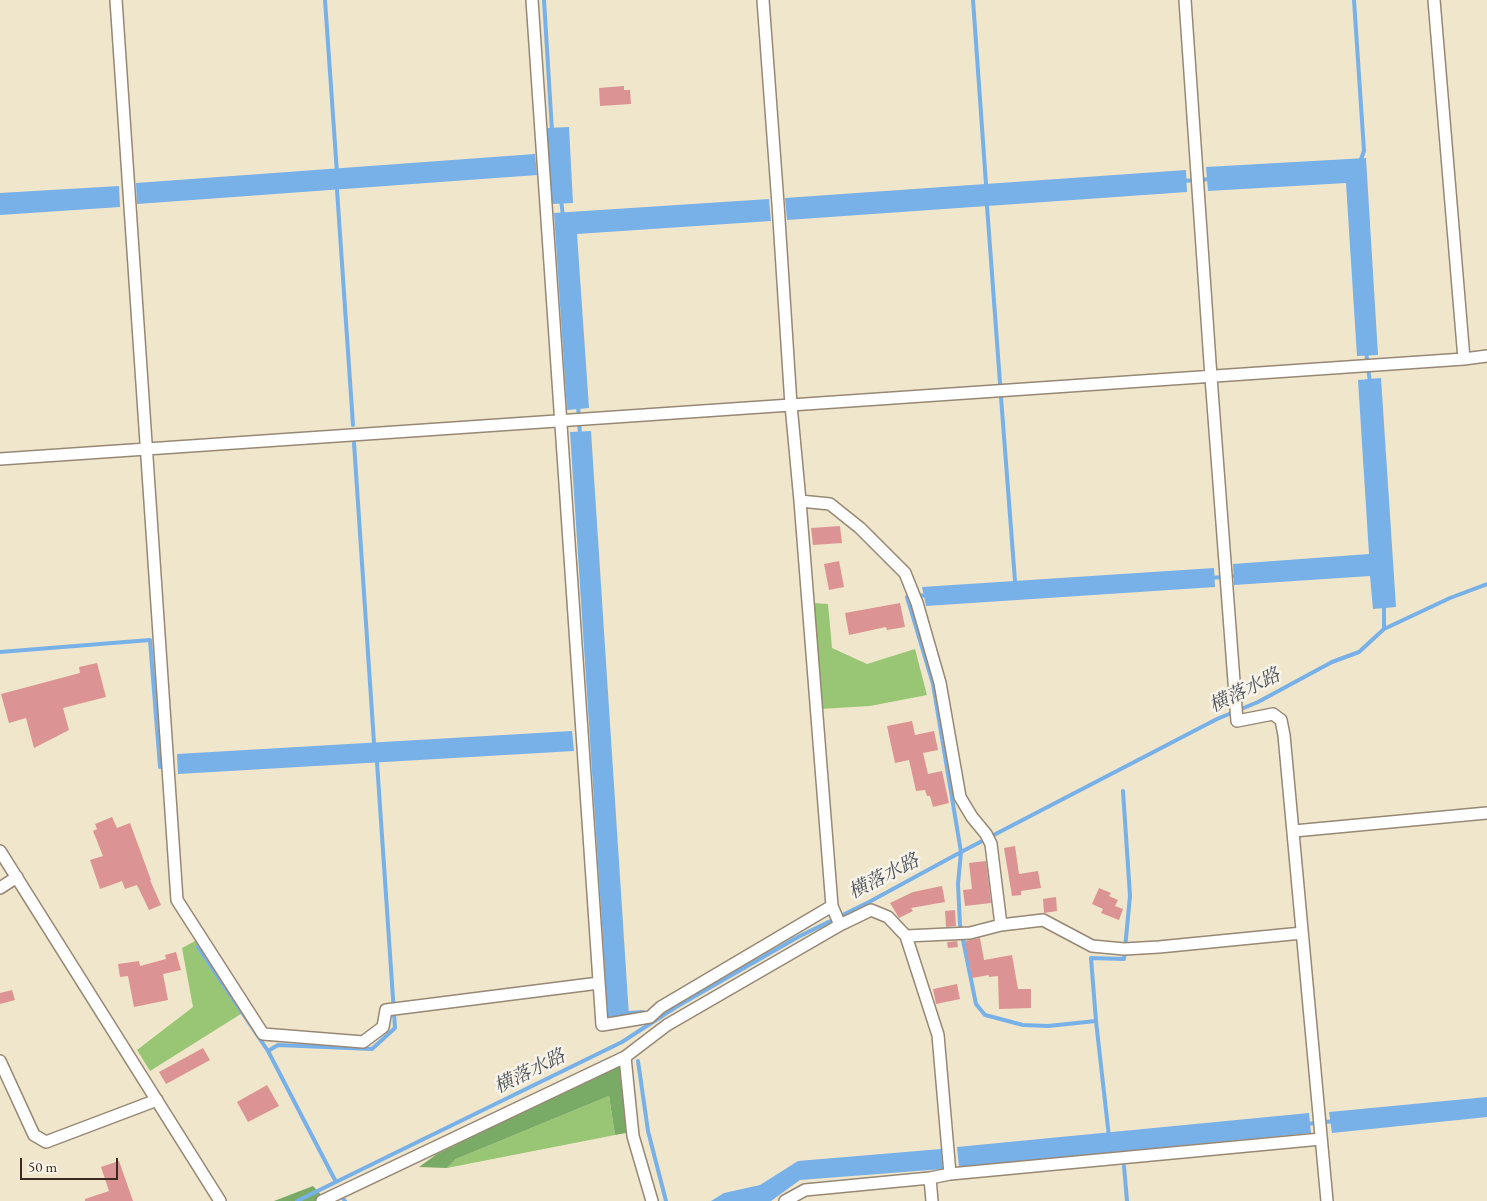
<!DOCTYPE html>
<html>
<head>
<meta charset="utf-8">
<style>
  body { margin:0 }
  #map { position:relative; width:1487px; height:1201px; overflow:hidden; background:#f0e6cc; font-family:"EB Garamond",serif }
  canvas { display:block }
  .scale { position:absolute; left:20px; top:1158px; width:98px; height:22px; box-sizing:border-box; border:2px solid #3b2a1e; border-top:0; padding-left:6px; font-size:15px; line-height:18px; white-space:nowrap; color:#3b2a1e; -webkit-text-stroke:4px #f7f3e8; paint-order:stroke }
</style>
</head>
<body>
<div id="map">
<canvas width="1487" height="1201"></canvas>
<div class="scale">50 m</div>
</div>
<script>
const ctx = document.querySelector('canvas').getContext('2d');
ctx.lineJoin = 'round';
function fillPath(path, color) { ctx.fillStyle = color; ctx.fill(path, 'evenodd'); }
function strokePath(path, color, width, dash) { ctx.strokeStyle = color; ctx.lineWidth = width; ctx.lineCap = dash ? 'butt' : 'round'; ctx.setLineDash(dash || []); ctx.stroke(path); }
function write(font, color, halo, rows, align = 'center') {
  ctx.font = font + ' "EB Garamond","Noto Serif JP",serif'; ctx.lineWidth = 5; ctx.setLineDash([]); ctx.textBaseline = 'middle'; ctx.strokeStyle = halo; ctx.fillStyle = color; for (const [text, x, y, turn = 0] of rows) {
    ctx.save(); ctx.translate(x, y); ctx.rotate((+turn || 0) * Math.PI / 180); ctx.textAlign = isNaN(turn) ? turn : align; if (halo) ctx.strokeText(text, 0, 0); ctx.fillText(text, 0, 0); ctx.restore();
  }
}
fillPath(new Path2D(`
  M813 603 828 604 832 648 867 664 915 649 927 695 870 706 820 709Z
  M197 940 244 1012 150 1071 137 1050 193 1007 182 948Z
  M609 1096 615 1135 447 1168 456 1159Z`), '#99c674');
fillPath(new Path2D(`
  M621 1065 626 1133 615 1135 609 1096 456 1159 447 1168 419 1167 437 1154Z
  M313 1186 327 1201H274Z`), '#7aab66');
fillPath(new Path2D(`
  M569 127 573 203 552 204 547 128Z
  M535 154 537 175 137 204 136 183Z
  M1366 158 1378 355 1357 356 1346 183 1208 191 1206 167Z
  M1186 170 1187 192 787 220 785 198Z
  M119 186 120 207 0 215V193Z
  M769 199 771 221 577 234 589 408 567 410 554 213Z
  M1381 378 1396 607 1373 609 1370 576 1234 585 1233 564 1369 554 1358 380Z
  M591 431 629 1016 608 1017 570 432Z
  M1214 568 1215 587 926 606 922 587Z
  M572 731 574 751 178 774 177 754Z
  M1487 1097V1117L1332 1133 1329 1112Z
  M1309 1113 1311 1133 959 1167 957 1147Z
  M941 1149 943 1169 800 1180 771 1201H711L724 1193 760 1185 798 1161Z`), '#78b0e8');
strokePath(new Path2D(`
  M325 0 337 173
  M544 0 552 131
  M973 0 986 184
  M1354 0 1364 151 1360 162
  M1182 181 1212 179
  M337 190 353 425
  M561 200 563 216
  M987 206 1000 383
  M1366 351 1370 383
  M1001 397 1015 581
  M578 405 580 435
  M354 443 374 743
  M1209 578 1237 576
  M928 595 907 597 933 684 961 852 958 884 960 925 976 1004 985 1015 1023 1025 1048 1026 1096 1021 1109 1137
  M1384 629V605
  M0 652 150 640 160 767
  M198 947 268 1051
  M629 1013 643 1012
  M1096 1021 1091 958 1124 959 1130 896 1123 791
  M638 1061 648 1131 666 1201
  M1307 1124 1335 1121
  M1124 1166 1127 1201
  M336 1182 268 1051 278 1045 372 1049 395 1028 377 762
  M343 1198 345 1201
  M297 1201 622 1042 676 1007 798 937 869 902 961 852 1217 719 1258 702 1332 662 1359 652 1384 629 1450 598 1487 584`), '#78b0e8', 4);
fillPath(new Path2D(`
  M624 86V90H630L631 104 600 106 599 88Z
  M840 526 842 543 813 545 811 528Z
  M839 561 844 587 829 590 824 564Z
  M900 603 905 627 887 630 886 627 849 635 845 613Z
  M97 663 106 697 63 708 69 730 34 748 26 718 9 723 1 694 80 673 79 667Z
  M912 721 915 735 934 731 938 750 923 753 928 774 942 771 949 803 933 807 930 796H927L925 790 916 791 909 760 895 763 887 726Z
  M112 817 117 828 130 823 151 880H150L161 905 149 910 137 885 125 889 122 881 100 889 90 860 103 856 93 831 97 829 95 824Z
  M1015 846 1019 874 1038 871 1041 888 1021 891V895L1012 896 1004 848Z
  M986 861 991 903 965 906 963 890 972 889 969 863Z
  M942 886 945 902 911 908 913 911 899 918 890 903 913 892Z
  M1099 888 1111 893 1109 896 1118 900 1115 906 1123 909 1119 920 1101 913 1103 909 1092 904Z
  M1056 897 1057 911 1044 913 1043 899Z
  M955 910 956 926 946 927 945 911Z
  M980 938 984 960 1012 955 1018 989H1031V1008L999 1009 998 976 989 977V975L972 978 965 941Z
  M957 941 958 947 948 948 947 942Z
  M176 952 181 970 163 974 168 1000 134 1007 128 976 120 977 118 964 139 961 140 966 166 959 165 955Z
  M957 984 960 999 936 1004 933 989Z
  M12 990 15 1000 0 1004V993Z
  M203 1048 210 1060 166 1084 159 1072Z
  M267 1085 279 1106 248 1122 237 1102Z
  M119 1161 133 1201H85V1199L109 1191 101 1167Z`), '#db9493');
const minor = new Path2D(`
  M116 0 177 900 263 1034 363 1042 383 1027 386 1010 599 983
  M532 0 602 1025 650 1017 661 1007 832 906
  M763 0 778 204 791 405 800 501 832 906 840 925
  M1185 0 1211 377 1237 721 1273 714 1281 720 1284 735 1327 1201
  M1434 0 1464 359
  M0 459 1464 359 1487 356
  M800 501 830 504 860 528 905 573 917 603 940 683 960 797 972 817 986 834 991 844 1001 925
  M1294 831 1487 813
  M0 851 220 1201
  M0 888 17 877
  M906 936 970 933 1001 925 1043 920 1092 946 1124 949 1159 947 1302 933
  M625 1057 633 1136 652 1201
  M0 1061 34 1135 46 1142 157 1100
  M322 1201 625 1057 667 1025 840 925 871 910 888 917 906 936 938 1035 950 1174
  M785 1201 805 1190 930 1178
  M932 1201 930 1178 950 1174 1321 1139`);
strokePath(minor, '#968875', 14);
strokePath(minor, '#fff', 11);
write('italic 19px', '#4d525b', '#f7f3e8', [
  ["横落水路",1245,691,-26],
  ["横落水路",884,877,-27],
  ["横落水路",530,1072,-26]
]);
</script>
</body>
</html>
